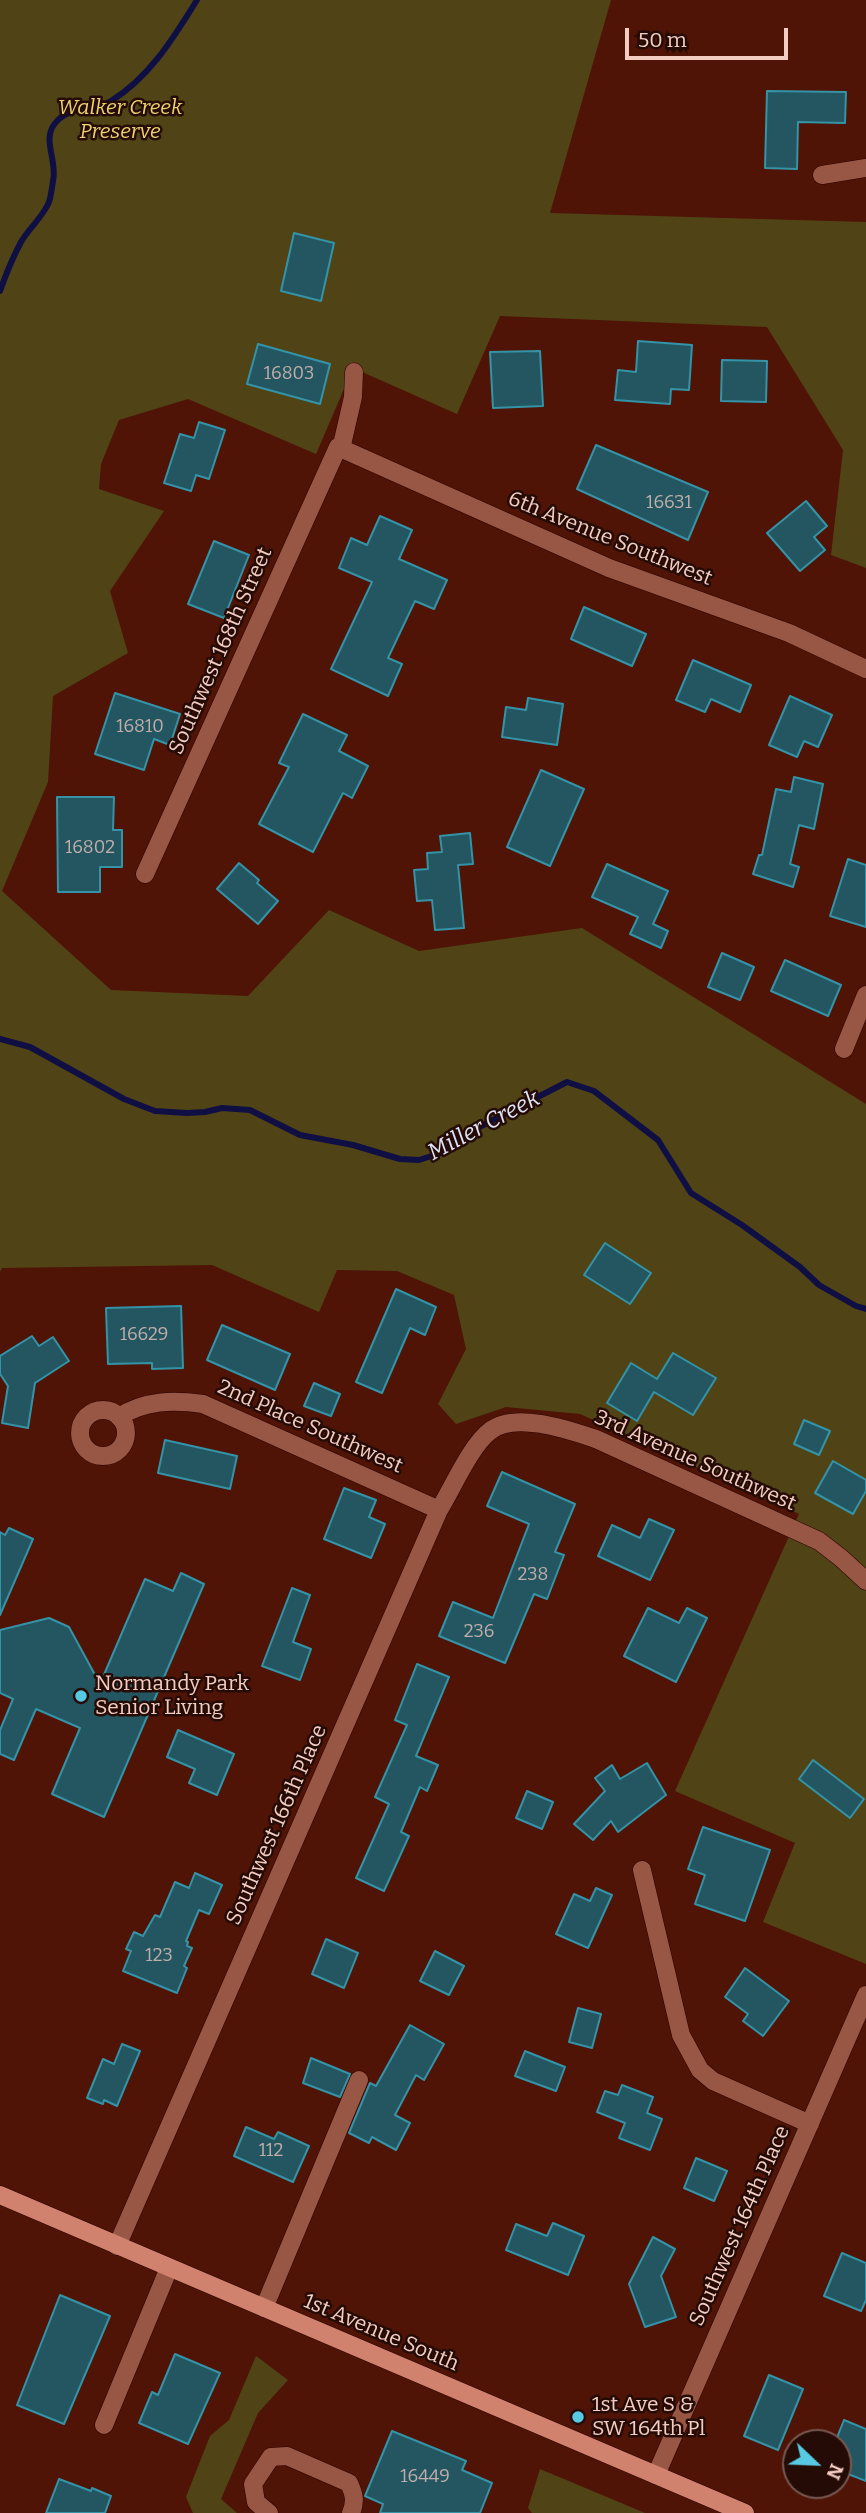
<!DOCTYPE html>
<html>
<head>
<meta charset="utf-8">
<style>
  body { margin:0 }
  #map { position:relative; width:866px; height:2513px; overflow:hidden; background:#4f1406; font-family:Bitter,serif }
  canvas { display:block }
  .north { position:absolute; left:782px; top:2429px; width:70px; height:70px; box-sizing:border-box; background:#250b06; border:2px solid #775851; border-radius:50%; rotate:113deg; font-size:19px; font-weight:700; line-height:28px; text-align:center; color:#f3ccc2 }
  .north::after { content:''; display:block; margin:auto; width:24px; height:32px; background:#57c9e2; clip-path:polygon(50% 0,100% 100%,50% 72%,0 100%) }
  .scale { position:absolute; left:625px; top:28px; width:163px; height:32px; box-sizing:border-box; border:4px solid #f3ccc2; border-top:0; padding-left:9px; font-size:21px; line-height:24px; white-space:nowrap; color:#f3ccc2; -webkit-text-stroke:5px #250b06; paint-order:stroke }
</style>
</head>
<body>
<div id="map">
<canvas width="866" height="2513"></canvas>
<div class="north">N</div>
<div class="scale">50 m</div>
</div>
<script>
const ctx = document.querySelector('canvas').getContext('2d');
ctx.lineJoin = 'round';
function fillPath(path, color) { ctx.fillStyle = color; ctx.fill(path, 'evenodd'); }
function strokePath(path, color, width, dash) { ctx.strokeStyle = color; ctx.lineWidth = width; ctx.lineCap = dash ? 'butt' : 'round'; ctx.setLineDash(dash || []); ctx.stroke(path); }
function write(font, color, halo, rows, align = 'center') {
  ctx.font = font + ' Bitter,serif'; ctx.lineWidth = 5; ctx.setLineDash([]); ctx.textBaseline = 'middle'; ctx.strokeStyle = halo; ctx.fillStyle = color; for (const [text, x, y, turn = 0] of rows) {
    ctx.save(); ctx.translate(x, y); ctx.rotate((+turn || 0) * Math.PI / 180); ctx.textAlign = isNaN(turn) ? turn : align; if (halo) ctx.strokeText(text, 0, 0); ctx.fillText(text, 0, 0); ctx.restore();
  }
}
fillPath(new Path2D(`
  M0 0H611L550 213 866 222V568L831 555 843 450 767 327 500 316 457 414 353 368 316 454 188 399 119 420 101 464 99 489 164 511 110 591 128 653 53 696 48 782 2 891 111 990 248 996 329 910 419 951 582 928 866 1104V1964L763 1922 795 1843 675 1791 799 1514 580 1414 506 1407 456 1424 438 1404 466 1349 454 1295 397 1271 337 1270 319 1312 212 1265 2 1268 0 1272Z
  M256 2356 288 2380 258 2413 221 2499 237 2513H193L186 2497 210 2436 229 2420Z
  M540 2469 645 2513H532L528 2508Z`), '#504417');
strokePath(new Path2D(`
  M0 291C6 274 13 257 21 242 29 228 43 217 49 202 51 196 52 188 53 181 58 160 40 138 57 121 71 106 95 110 111 101 150 77 174 37 197 0
  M0 1039 30 1047 124 1099 155 1111 187 1113 205 1112 222 1108 250 1110 300 1135 353 1145 400 1159 419 1160 441 1153 460 1137 567 1082 594 1091 658 1140 691 1193 742 1225 800 1267 819 1285 856 1306 866 1309`), '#0f0f43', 6);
const building = new Path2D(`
  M767 91 846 92 845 123 798 122 797 169 765 168Z
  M294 233 334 243 321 301 281 291Z
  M638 341 692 345 689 390 671 389 670 404 615 400 618 370 636 372Z
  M258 344 330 364 320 404 247 384Z
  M540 351 543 406 493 408 490 352Z
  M722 360 767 361 766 402 721 401Z
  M199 422 225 430 209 479 196 475 191 491 164 483 180 434 194 438Z
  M596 445 708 492 688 540 577 489Z
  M806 501 827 526 814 537 825 550 800 571 767 533Z
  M380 516 412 530 399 559 447 580 434 609 415 601 388 658 402 664 388 696 331 669 372 582 339 568 351 538 367 545Z
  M214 541 249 555 224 618 188 604Z
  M584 607 646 634 632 666 571 639Z
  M693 660 751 685 740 712 711 699 705 712 676 700Z
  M115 693 180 714 170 745 154 739 144 770 95 754Z
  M790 696 832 715 818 747 804 741 797 757 769 745Z
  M528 698 563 704 557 745 502 737 506 707 526 710Z
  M303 714 347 735 339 751 368 766 352 798 343 793 313 852 259 824 289 767 279 763Z
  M541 770 584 789 550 866 507 847Z
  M794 777 823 784 814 829 799 825 790 864 799 867 793 887 753 874 759 855H762L776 789 791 792Z
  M57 797H114L113 830H122V867H100V892H58Z
  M470 833 473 864 458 865 464 928 435 930 432 900 417 901 414 870 428 869 427 853 442 852 440 836Z
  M848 859 866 865V927L830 916Z
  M239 863 259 880 257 883 278 901 258 924 217 889Z
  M607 864 668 891 653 924 668 931 661 948 630 934 638 917 592 897Z
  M722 953 754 967 740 1000 708 987Z
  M785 960 841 985 828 1016 771 991Z
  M605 1243 651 1273 630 1304 584 1275Z
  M396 1289 436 1307 425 1335 410 1328 382 1393 356 1382Z
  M181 1306 183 1368 152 1369V1363L108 1364 106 1308Z
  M222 1325 290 1354 275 1390 207 1360Z
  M32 1336 39 1346 53 1337 69 1361 35 1383 28 1428 2 1423 8 1386 0 1374V1356Z
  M673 1353 716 1378 693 1415 654 1392 637 1421 607 1403 631 1363 657 1379Z
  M314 1383 340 1394 331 1416 304 1406Z
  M804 1420 830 1431 819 1455 794 1444Z
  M165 1440 237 1456 230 1489 158 1473Z
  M833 1461 866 1480V1491L853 1514 815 1493Z
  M502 1472 575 1504 555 1552 564 1555 547 1599 534 1594 505 1663 439 1636 453 1602 493 1618 529 1524 487 1506Z
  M344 1488 376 1500 369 1517 385 1524 371 1558 324 1539Z
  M649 1519 674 1530 650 1580 598 1556 612 1525 640 1538Z
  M9 1528 33 1539 0 1615V1532L5 1535Z
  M181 1573 204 1584 104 1817 52 1794 80 1728 36 1709 14 1760 0 1754V1730L13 1699 0 1693V1630L49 1618 69 1627 100 1684 145 1579 173 1591Z
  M292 1588 310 1595 293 1642 311 1649 300 1680 262 1666Z
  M648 1608 679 1623 687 1608 707 1618 676 1682 624 1656Z
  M417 1664 449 1677 416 1756 438 1765 427 1791 420 1787 401 1832 409 1836 384 1891 356 1878 389 1804 375 1797 407 1725 395 1720Z
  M178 1730 234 1754 217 1795 189 1783 195 1769 167 1757Z
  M813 1760 864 1799 850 1818 799 1779Z
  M647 1763 666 1795 618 1832 611 1821 593 1840 574 1824 605 1791 595 1778 612 1765 620 1779Z
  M527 1791 553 1802 542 1829 516 1818Z
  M703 1827 770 1850 745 1921 695 1904 705 1875 688 1869Z
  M195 1873 222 1885 209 1914 199 1910 186 1941 188 1942 187 1946 192 1948 184 1966 187 1968 177 1993 123 1971 131 1951 126 1949 134 1932 143 1936 155 1915 160 1917 175 1882 189 1888Z
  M596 1888 612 1895 588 1948 556 1934 574 1894 590 1901Z
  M326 1939 358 1953 344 1988 312 1974Z
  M435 1951 464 1966 449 1995 420 1981Z
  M745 1968 789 2001 763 2036 743 2021 748 2014 725 1997Z
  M578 2008 601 2014 592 2048 569 2042Z
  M410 2025 444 2044 424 2080 416 2075 395 2115 410 2123 396 2150 372 2137 369 2143 349 2133 370 2083 376 2086Z
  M122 2044 140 2051 117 2106 104 2100 103 2104 87 2098 103 2059 114 2064Z
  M525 2051 565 2067 556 2091 515 2076Z
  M311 2058 350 2074 340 2097 303 2083Z
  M622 2085 653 2097 647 2113 662 2119 650 2150 619 2138 625 2123 597 2112 605 2091 618 2095Z
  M246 2127 274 2139 278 2132 309 2146 293 2182 234 2156Z
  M696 2158 727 2171 714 2201 684 2188Z
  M553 2223 584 2236 568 2275 506 2250 516 2224 547 2236Z
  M653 2237 675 2249 661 2276 676 2317 645 2327 629 2284Z
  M842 2253 866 2263V2300L861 2311 824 2296Z
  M60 2295 110 2316 64 2424 17 2405Z
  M175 2354 220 2373 188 2444 139 2423 152 2392 158 2395Z
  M769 2375 803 2389 778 2450 744 2436Z
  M844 2420 866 2429V2481L838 2470V2435Z
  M392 2431 466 2461 462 2470 492 2483 480 2513H380L383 2504 365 2496Z
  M59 2479 91 2491 92 2488 111 2496 105 2513H46Z`);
fillPath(building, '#235661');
strokePath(building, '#3493a7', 2);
const minor = new Path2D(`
  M822 175 866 168
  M341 449 353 397 354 372
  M145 874 338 447 609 568 789 633 866 669
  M844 1049 866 995
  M80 1433a23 23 0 1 1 46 0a23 23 0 1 1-46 0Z
  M119 1417C145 1400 173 1400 203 1404L439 1510
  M642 1870 681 2035 700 2070 713 2081 810 2124
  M117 2246 439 1510C452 1489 471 1445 490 1431 514 1411 569 1430 596 1439L819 1541 841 1558 866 1581
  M264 2308 359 2080
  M104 2425 169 2268
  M656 2475 866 1995
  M269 2513 256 2502 253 2484 271 2457 287 2456 349 2483C354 2494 356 2501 351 2513`);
const major = new Path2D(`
  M0 2195 745 2513`);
strokePath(minor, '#2d0200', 19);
strokePath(major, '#2d0200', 19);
strokePath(minor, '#985645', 18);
strokePath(major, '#d0826e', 18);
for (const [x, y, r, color] of [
  [81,1696,7,"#57c9e2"],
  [578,2417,7,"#57c9e2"]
]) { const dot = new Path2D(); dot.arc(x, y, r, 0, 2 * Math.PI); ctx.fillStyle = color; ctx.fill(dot); strokePath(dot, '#250b06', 2.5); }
write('18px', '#bfaeaa', null, [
  ["16803",289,374],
  ["16631",669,503],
  ["16810",140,727],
  ["16802",90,848],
  ["16629",144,1335],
  ["238",533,1575],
  ["236",479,1632],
  ["123",159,1956],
  ["112",271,2151],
  ["16449",425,2477]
]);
write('italic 21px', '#ecd16c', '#250b06', [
  ["Walker Creek",120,108],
  ["Preserve",120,132]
]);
write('21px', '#f3ccc2', '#250b06', [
  ["6th Avenue Southwest",610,539,22],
  ["Southwest 168th Street",221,651,-66],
  ["2nd Place Southwest",310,1427,24],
  ["3rd Avenue Southwest",695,1461,24],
  ["Southwest 166th Place",277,1825,-66],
  ["Southwest 164th Place",740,2226,-66],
  ["1st Avenue South",381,2333,23]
]);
write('21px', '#f3ccc2', '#250b06', [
  ["Normandy Park",95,1684],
  ["Senior Living",95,1708],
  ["1st Ave S &",592,2405],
  ["SW 164th Pl",592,2429]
], 'left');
write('italic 23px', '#dfe3f5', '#250b06', [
  ["Miller Creek",484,1126,-28]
]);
</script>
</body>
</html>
